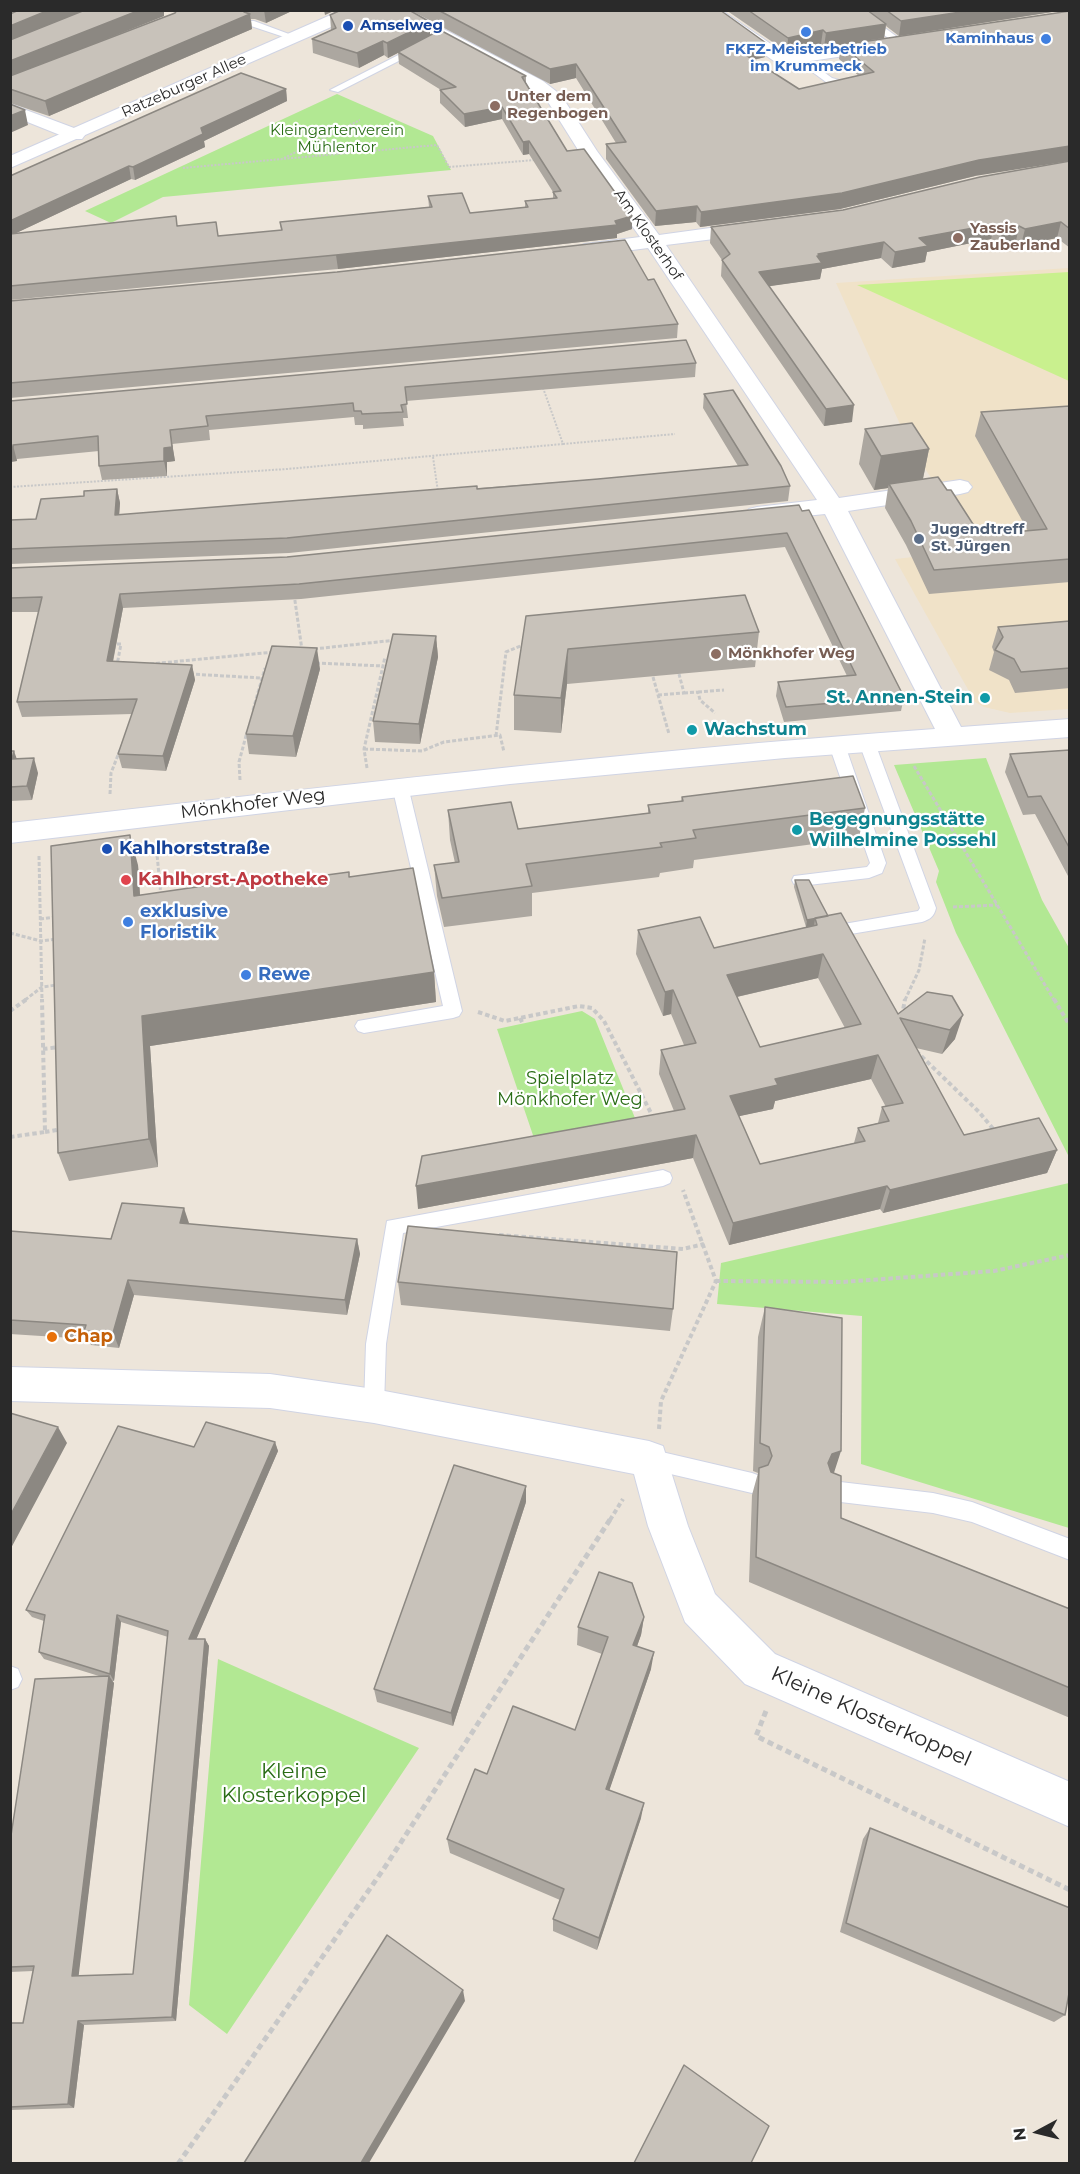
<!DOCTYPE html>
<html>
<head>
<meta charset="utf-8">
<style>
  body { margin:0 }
  #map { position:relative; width:1080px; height:2174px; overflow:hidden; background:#ede5da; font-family:Montserrat,sans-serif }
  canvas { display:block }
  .frame { position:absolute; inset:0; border:12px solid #2a2a2a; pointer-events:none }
  .north { position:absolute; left:1008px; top:2102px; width:60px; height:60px; -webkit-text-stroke:4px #fff; paint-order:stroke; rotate:263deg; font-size:16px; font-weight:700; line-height:24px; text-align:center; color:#2a2a2a }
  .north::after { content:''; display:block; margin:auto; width:21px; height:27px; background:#2a2a2a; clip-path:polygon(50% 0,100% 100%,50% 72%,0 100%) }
</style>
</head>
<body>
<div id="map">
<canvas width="1080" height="2174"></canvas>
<div class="frame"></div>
<div class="north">N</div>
</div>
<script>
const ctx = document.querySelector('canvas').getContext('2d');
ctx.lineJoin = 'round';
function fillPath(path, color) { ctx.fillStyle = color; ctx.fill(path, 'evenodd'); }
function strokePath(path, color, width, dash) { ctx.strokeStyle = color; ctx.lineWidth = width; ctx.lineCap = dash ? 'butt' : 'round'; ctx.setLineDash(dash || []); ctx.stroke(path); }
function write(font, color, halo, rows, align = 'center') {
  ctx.font = font + ' Montserrat,sans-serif'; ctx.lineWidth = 4.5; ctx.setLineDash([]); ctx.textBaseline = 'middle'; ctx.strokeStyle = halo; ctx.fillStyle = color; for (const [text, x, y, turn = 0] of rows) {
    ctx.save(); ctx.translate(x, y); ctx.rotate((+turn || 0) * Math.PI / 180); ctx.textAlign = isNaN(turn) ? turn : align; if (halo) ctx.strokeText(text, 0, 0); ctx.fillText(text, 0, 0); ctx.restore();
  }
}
fillPath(new Path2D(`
  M1069 268V709L1010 713 984 707 975 702 895 559 978 550 909 444 836 283Z`), '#f0e2c8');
fillPath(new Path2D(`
  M337 94 433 136 451 170 163 197 111 223 85 211Z
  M986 758 1042 900 1069 948V1157L956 933 936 882 939 871 894 765Z
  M582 1011 595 1019 639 1128 538 1150 497 1029Z
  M1069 1183V1528L861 1464 862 1316 717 1304 721 1263Z
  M218 1659 419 1748 227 2034 189 2005Z`), '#b2e893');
fillPath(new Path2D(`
  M1069 272V381L857 285Z`), '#c9f08e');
const lane = new Path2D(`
  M864 17H870L904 42 897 44 864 21Z
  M248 21H254L297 37 293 40 248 25Z
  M416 46 424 48 338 92 330 90Z
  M796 56H802L832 78 850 83 845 86 826 82 796 60Z
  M867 738 875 743 936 908C934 917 930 919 922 922L827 938 821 936 819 932 821 928 918 911 920 908 859 743Z
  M837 740 845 745 886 863 882 873 869 878 800 886 794 884 792 880 794 876 867 867 870 863 829 745Z
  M400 781 408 786 462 1011 459 1016 453 1018 364 1033 358 1031 355 1026 358 1021 443 1006 392 786Z
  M663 1170 670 1173 672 1178 670 1183 663 1186 403 1233 386 1344 384 1406 381 1413 374 1415 367 1413 364 1406 366 1344 387 1221Z
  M649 1449 752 1473 760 1476 763 1483 760 1490 752 1493 649 1469 642 1466 638 1459 642 1452Z
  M832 1481 933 1493 972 1502 1070 1539V1560L972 1522 933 1513 832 1501 824 1498 821 1491 824 1484Z
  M10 1666 18 1669 22 1679 18 1687 10 1690Z`);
const street = new Path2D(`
  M702 10H721L787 55 884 40 892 45 884 50 784 65 778 64Z
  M413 13 543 81 561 95 597 151 659 235 754 222 761 224 764 228 761 232 754 234 666 245 839 498 960 480 968 482 972 487 968 492 960 494 848 511 961 727 1070 719V737L785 758 510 784 10 843V823C318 788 626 751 935 729L825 514 757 521 749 519 745 514 749 509 757 507 817 500 648 248 585 256 578 254 575 250 578 246 585 244 640 237 580 153 548 102 531 89 407 21 405 18 407 15Z
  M10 104 82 131 85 135 82 139H70L10 115Z
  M10 1367 270 1374 374 1389 649 1441 663 1446 688 1526 715 1594 775 1654 1070 1782V1827L745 1684 685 1622 648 1526 634 1474 374 1423 270 1408 10 1401Z`);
const secondary = new Path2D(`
  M342 10H365L363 13 10 168V156Z`);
strokePath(lane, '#d0d4e4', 2);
strokePath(street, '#d0d4e4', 2);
strokePath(secondary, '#d0d4e4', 2);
strokePath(new Path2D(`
  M284 158 360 120
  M183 168 437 145 449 167 535 160
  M563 444 675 434
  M433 457 438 492
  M10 487 287 469 563 444 542 385`), '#c8c8c8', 2, [2, 1.5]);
strokePath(new Path2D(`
  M294 594 302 650
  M111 644H121L117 665
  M314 649 396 640
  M316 663 383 666
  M150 664 274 652
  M190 674 262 678
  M653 677 669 734
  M698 692 724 690
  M684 693 698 692 700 700 715 713
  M658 695 684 693 679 674
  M253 710 265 668
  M496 736 506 652 525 644
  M364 749 422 751 444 742 500 735 504 752
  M914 766 1054 1000
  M367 768 364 749 385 657
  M240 780 239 762 247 732
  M110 794 111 773 120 750
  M156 844 161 896
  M39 856 42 1000
  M211 873 213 889
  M953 907 997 905
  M40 919 57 917
  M10 933 41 941 56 939
  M25 1000 42 987 57 985
  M905 1000 919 970 925 938`), '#c8c8c8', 3, [4, 2]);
strokePath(new Path2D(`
  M1054 999 1070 1026
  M10 1011 27 999
  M478 1012 505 1021 579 1006 592 1008 604 1021 654 1119
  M902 1016 905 999
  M520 1018 523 1024
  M43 1049 60 1047
  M916 1051 979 1112 995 1131
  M627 1098 642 1095
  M45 1132 62 1129
  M10 1137 45 1132 42 999
  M499 1235 683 1249 704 1244
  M716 1281 842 1282 994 1271 1070 1255
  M659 1429 661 1401 716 1281 683 1190
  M610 1520 623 1499`), '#c8c8c8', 4, [4.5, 3]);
strokePath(new Path2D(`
  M766 1711 756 1736 1070 1890
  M178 2164 385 1867 611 1518`), '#c8c8c8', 5, [6, 4]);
fillPath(lane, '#fff');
fillPath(street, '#fff');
fillPath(secondary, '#fff');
fillPath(new Path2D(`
  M177 10H294L266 23 255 19H251L252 29 49 116 10 103V14L164 16 102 41 175 13Z
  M341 10H720L766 43 765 57 754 60 799 89 859 76 839 59 841 45 824 47 821 44 787 52 726 10H1065L899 36 886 26 884 38 975 176 840 209 700 227 696 222 655 226 606 159V144L616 143 576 78 550 84 412 11 411 12 430 35 526 76V83L567 151 632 229 617 234V238L338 269 10 300V176L286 89 287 101 204 141 205 147 135 180 131 179 16 233 177 226 218 236 281 231 280 222 429 207 428 196 470 213 525 207V201L553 198V192L529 154 523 155 502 119 465 127 440 103V90H441L399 64 398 53 388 58 384 55 359 68 313 53 312 39 331 30 330 15Z
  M1070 161V248L1057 238 1021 245 1016 241 999 245 991 239 927 252 925 262 892 268 881 258 822 269 820 279 769 286 852 422 824 426 721 276 722 260 710 243 711 227 843 210Z
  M648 280 678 324 677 338 10 398V301Z
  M696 363 695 377 406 401 408 418H403L404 426 363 429V425H355L354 417 209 430 210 440 172 444 175 461 167 462V476L102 480 99 466V451L17 459V461L10 462V401Z
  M704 394 790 486 788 501 289 553 10 564V520L36 519 84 496 117 489 120 503 119 515 598 479 738 466 703 408Z
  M1070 406V582L929 594 906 545 885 508 888 488 874 490 859 464 865 429 929 449 923 479 947 490 980 535 1028 531 975 436 981 412Z
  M799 505 904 697 901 711 784 722 776 696 778 682 847 676 785 547 301 599 123 608 113 662 192 665 195 680 166 771 122 768 118 754 132 714 22 717 17 702 39 612H10V568L287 557Z
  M526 616 759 632 755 667 567 684 561 733 514 730V695Z
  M1070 621V688L1015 693 1009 680 989 670 994 652 992 647 998 627Z
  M436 636 438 657 420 744 375 742 373 721Z
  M320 669 296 757 249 754 246 734Z
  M1070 750V876H1068L1035 814 1023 815 1005 772 1010 754Z
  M10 751 17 759 38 773 32 800 10 801Z
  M682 797 865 808 859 838 694 860 693 868 660 873 659 877 532 893V916L444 927 437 896 434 865 455 863 450 840 448 810 518 829 648 813V805L681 801Z
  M138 865 140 895 267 883 349 877 434 972 436 1002 150 1046 158 1167 69 1181 58 1153Z
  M795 880 828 916 898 1014 927 992 955 1039 942 1054 916 1048 964 1135 1057 1150 1047 1173 883 1213 880 1209 729 1245 693 1158 418 1209 674 1111 659 1074 661 1050 684 1045 671 1014 663 1016 636 954 638 930 714 948 806 927 794 887ZM818 978 845 1028 760 1047 737 997ZM871 1079 886 1107H882L878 1123 858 1128 854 1143 760 1164 739 1116 773 1109 775 1101Z
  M189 1224 357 1239 360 1254 347 1315 134 1295 119 1348 91 1345 88 1339 10 1334V1231L111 1239Z
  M398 1282 673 1309 670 1331 401 1305Z
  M765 1307 834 1473 841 1518 1070 1609V1718L749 1582 752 1495 758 1473 753 1471 758 1337Z
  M275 1442 278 1451 196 1639H205L209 1646 176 2021 84 2025 74 2108 10 2110V2023H23L33 1971 10 1972V1842L99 1676 44 1659 39 1652 44 1621 32 1617 26 1610 194 1447ZM121 1622 168 1637 133 1974 78 1976 114 1683 112 1681H114Z
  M526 1502 453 1726 377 1702 374 1689Z
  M644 1617 641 1635 637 1646 651 1669 609 1790 641 1818 597 1950 553 1931V1919L560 1900 450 1853 447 1839 487 1774 575 1730 602 1654 577 1645 578 1627Z
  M870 1828 1065 2015 1054 2022 840 1932 863 1839Z`), '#aca7a0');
fillPath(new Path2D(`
  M49 10H88L10 41V26Z
  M140 10H164V16L10 77V61Z
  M244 10H245L246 16 250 14 252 29 49 116 45 101Z
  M264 10H294L266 23Z
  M324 10H336L325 15Z
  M974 10H1065L899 36 901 21Z
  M430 22V36L388 58 387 43Z
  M886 24 884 38 824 47 826 33Z
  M823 30 821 44 787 52 788 38Z
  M383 41 384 55 359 68 357 53Z
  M766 43 765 57 736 64 738 50Z
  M576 64V78L550 84V69Z
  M286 89 287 101 204 141 205 147 135 180 133 167 201 128Z
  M502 107V119L465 127 464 114Z
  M25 110 28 125 10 133V116Z
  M529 141V154L523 155V142Z
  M1070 146V161L975 176 840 209 700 227 701 212 979 160Z
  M129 166 131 179 10 236V221Z
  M697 206 696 222 655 226 656 211Z
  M632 216V229L617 234V238L338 269 336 255 615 221Z
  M1061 222 1057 238 1021 245 1025 229Z
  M995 224 991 239 927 252 925 262 892 268 895 252 919 238Z
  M1019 226 1016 241 999 245 1003 229Z
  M884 242 881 258 822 269 820 279 757 288 759 272 817 256 818 254Z
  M854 405 852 422 824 426 826 409Z
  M170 430 175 461 167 462V476L164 461V448Z
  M13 445 17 461 10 462V447Z
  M929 449 922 483 889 484 888 488 874 490 881 456Z
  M117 489 120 503 118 530 115 515Z
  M120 594 123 608 110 676 107 661Z
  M436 636 438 657 420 744 419 724Z
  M317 648 320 669 296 757 293 736Z
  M568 649 567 684 561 733V698Z
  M192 665 195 680 166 771 163 756Z
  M14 751 19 765 12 759Z
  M34 758 38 773 32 800 27 786Z
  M130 835 138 865 142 926 134 896Z
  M815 919 814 926 806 927 807 920Z
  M823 954 818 978 723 1000 727 975Z
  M434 972 436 1002 150 1046 158 1167 149 1139 142 1016Z
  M673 990 671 1014 663 1016 665 992Z
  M963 1015 955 1039 942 1054 950 1030Z
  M878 1055 871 1079 775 1101 773 1109 726 1119 730 1096 775 1079Z
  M696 1135 693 1158 418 1209 416 1186Z
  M1057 1150 1047 1173 883 1213 890 1190Z
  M887 1186 880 1209 729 1245 733 1223Z
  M184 1208 189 1223H180Z
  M357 1239 360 1254 347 1315 345 1300Z
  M128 1280 134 1295 119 1348 113 1333Z
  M58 1427 67 1443 10 1550V1516Z
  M275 1442 278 1451 193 1647 189 1639Z
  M841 1451 832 1479 828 1463 832 1454Z
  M526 1486V1502L453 1726 451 1713Z
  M117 1615 121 1622 114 1681 110 1674Z
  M644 1617 641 1635 631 1663 633 1645Z
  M205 1639 209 1646 176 2021 172 2017Z
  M654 1652 651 1669 605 1803 606 1789Z
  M109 1676 114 1683 78 1981 72 1976Z
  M644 1803 641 1818 597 1950 599 1938Z
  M463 1990 465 2001 369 2163H361Z
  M78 2021 84 2025 74 2108 68 2104Z`), '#8c8882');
const building = new Path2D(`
  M19 10H49L10 26V14Z
  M85 10H140L10 61V40Z
  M177 10H244V12L250 14 45 101 10 89V76L175 13Z
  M341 10H409L430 22 387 43 383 41 357 53 312 39 336 28 330 15Z
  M438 10H720L766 43 738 50 799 89 874 72 841 45 1070 11V146L979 160 842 193 701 212 697 206 656 211 606 144 626 142 576 64 550 69Z
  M748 10H867L886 24 826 33 823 30 788 38Z
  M886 10H974L901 21Z
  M440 30 526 76 522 77 567 151 584 149 632 216 615 221 617 225 336 255 10 286V234L176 216 177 226 216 222 218 236 282 230 280 222 432 207 428 196 462 193 470 213 528 207 525 201 557 198 553 192 561 191 529 141 523 142 502 107 464 114 440 90 456 87 398 52Z
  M241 73 286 89 201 128 203 134 133 167 129 166 10 221V176Z
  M10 104 25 110 10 116Z
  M1070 161V229L1061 222 1025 229 1019 226 1003 229 995 224 919 238 928 246 895 252 884 242 818 254 820 256H817L822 263 759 272 854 405 826 409 722 260 730 254 711 227 843 210 980 177Z
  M625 240 648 280 654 279 678 324 10 383V301L337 272Z
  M686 340 696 363 405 387 407 404 401 405 403 412 362 414 361 411H354L353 403 206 416 208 426 170 430 172 447 164 448V461L99 466 98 436 13 445V447H10V401Z
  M733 390 781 466 790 486 287 538 10 549V520L36 519 41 499 84 496V491L117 489 115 515 477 486V489L598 479 748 465 704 394Z
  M1070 406V559L934 570 911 521 889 484 938 477 947 490H951L980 535 1047 529 981 412Z
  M912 423 929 449 881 456 865 429Z
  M799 505 802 511 809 510 904 697 786 707 778 682 856 675 787 533 299 584 120 594 107 661 192 665 163 756 118 754 137 699 17 702 42 597 10 598V568L287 557Z
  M745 595 759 632 568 649 561 698 514 695 526 616Z
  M1070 621V668L1021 672 1014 659 995 650 1003 637 998 627Z
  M393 634 436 636 419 724 373 721Z
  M272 646 317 648 293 736 246 734Z
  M1070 750V849L1041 796 1028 797 1010 754Z
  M10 751H14L12 759 34 758 27 786 10 787Z
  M853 776 865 808 693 830 696 838 660 843 662 847 526 864 532 886 442 898 434 865 459 862 448 810 511 802 518 829 650 813 648 805 683 801 682 797Z
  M130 835 134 896 266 877 267 883 349 872V877L413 868 434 972 142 1016 149 1139 58 1153 51 846Z
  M795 880H809L828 916 807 920Z
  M841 913 898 1014 927 992 952 996 963 1015 950 1030 900 1018 964 1135 1039 1118 1057 1150 890 1190 887 1186 733 1223 696 1135 416 1186 422 1156 685 1109 661 1050 696 1043 673 990 665 992 638 930 700 917 714 948 817 925 815 918ZM823 954 861 1024 760 1047 727 975ZM878 1055 903 1103 882 1107 889 1121 858 1128 865 1141 760 1164 730 1096 778 1085 775 1079Z
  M122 1203 184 1208 180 1223 357 1239 345 1300 128 1280 113 1333 84 1331 86 1325 10 1320V1231L111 1239Z
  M408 1226 677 1252 673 1309 398 1282Z
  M765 1307 842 1318 841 1451 832 1454 828 1463 831 1472 841 1476V1518L1070 1609V1688L756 1557 759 1468 768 1465 772 1456 769 1447 760 1443Z
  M10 1413 58 1427 10 1516Z
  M206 1422 275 1442 189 1639H205L172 2017 78 2021 68 2104 10 2107V2023H23L34 1966 10 1967V1842L35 1679 109 1676 72 1976 133 1974 168 1631 117 1615 110 1674 39 1652 45 1615 26 1610 118 1426 194 1447Z
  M454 1465 526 1486 451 1713 374 1689Z
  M599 1572 632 1583 644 1617 633 1645 654 1652 606 1789 644 1803 599 1938 553 1919 564 1889 447 1839 475 1769 487 1774 513 1706 575 1730 608 1637 578 1627Z
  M870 1828 1070 1908V1988L1065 2015 846 1923Z
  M387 1935 463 1990 361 2163H244Z
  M684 2065 769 2126 751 2163H634Z`);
fillPath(building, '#c8c2ba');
strokePath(building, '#8c8882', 1.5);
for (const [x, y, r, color] of [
  [348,26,6,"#1a4fb4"],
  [806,32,6,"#3f7fe0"],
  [1046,39,6,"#3f7fe0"],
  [495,106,6,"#8d6e63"],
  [958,238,6,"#8d6e63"],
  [919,539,6,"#5c6f8a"],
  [716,654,6,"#8d6e63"],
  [985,698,6,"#0f9aa8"],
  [692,730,6,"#0f9aa8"],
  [797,830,6,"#0f9aa8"],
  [107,849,6,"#1a4fb4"],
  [126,880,6,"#e0444e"],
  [128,922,6,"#3f7fe0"],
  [246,975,6,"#3f7fe0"],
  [52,1337,6,"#e8710a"]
]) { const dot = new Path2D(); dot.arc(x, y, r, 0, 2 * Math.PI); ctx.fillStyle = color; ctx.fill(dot); strokePath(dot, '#fff', 2); }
write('bold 15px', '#164399', '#fff', [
  ["Amselweg",360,26]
], 'left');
write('bold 15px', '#366cbe', '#fff', [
  ["Kaminhaus",1034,39],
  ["FKFZ-Meisterbetrieb",806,50,"center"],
  ["im Krummeck",806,67,"center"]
], 'right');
write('15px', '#2a2a2a', '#fff', [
  ["Ratzeburger Allee",184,86,-24],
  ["Am Klosterhof",648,235,55]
]);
write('bold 15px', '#785e54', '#fff', [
  ["Unter dem",507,97],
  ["Regenbogen",507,114],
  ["Yassis",970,229],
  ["Zauberland",970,246],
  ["Mönkhofer Weg",728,654]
], 'left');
write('15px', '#296c15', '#fff', [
  ["Kleingartenverein",337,131],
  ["Mühlentor",337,148]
]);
write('bold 15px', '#4e5e75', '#fff', [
  ["Jugendtreff",931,530],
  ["St. Jürgen",931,547]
], 'left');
write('bold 18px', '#0d838f', '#fff', [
  ["St. Annen-Stein",973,698,"right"],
  ["Wachstum",704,730],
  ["Begegnungsstätte",809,820],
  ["Wilhelmine Possehl",809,841]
], 'left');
write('18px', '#2a2a2a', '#fff', [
  ["Mönkhofer Weg",253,804,-7]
]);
write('bold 18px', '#164399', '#fff', [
  ["Kahlhorststraße",119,849]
], 'left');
write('bold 18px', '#be3a42', '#fff', [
  ["Kahlhorst-Apotheke",138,880]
], 'left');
write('bold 18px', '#366cbe', '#fff', [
  ["exklusive",140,912],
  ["Floristik",140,933],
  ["Rewe",258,975]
], 'left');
write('18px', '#296c15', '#fff', [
  ["Spielplatz",570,1079],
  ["Mönkhofer Weg",570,1100]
]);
write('bold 18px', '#c56008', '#fff', [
  ["Chap",64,1337]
], 'left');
write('21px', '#2a2a2a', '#fff', [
  ["Kleine Klosterkoppel",871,1717,24]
]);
write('21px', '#296c15', '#fff', [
  ["Kleine",294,1772],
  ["Klosterkoppel",294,1796]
]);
</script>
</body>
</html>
